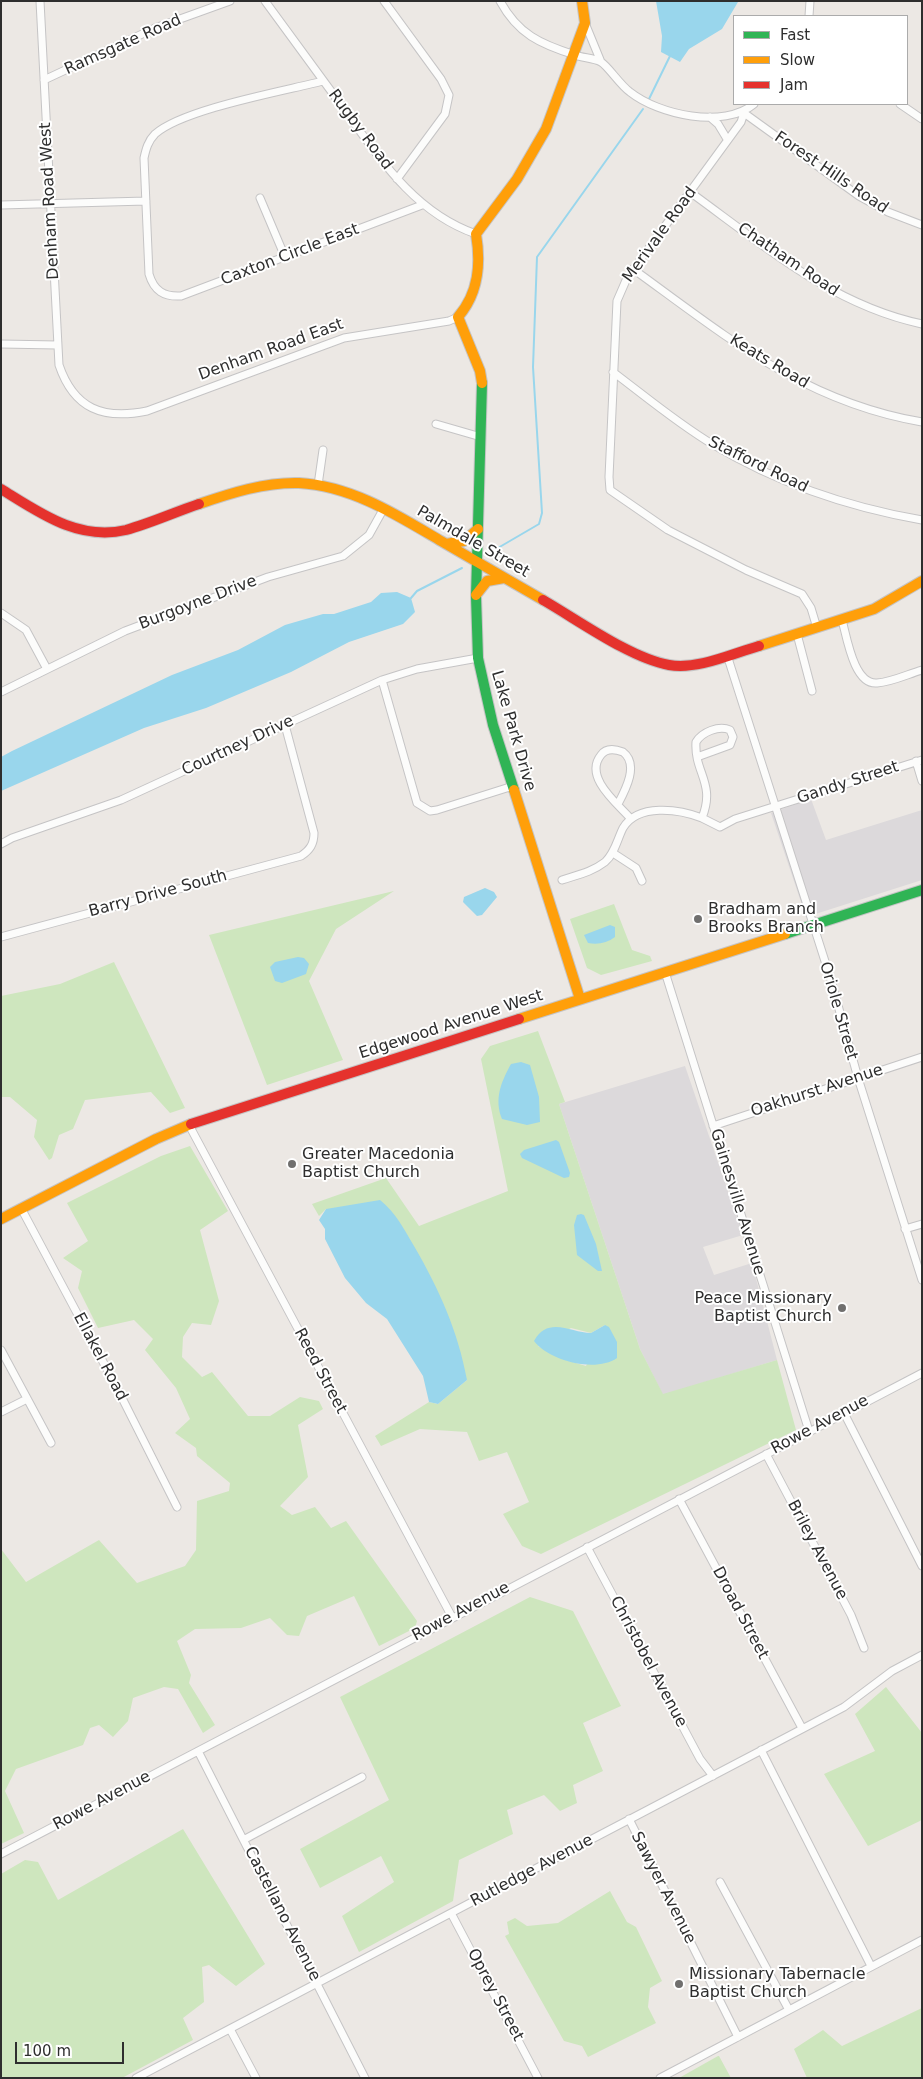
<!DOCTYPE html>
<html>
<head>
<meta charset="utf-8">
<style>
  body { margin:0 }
  #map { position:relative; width:923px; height:2079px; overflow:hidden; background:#ece8e4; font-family:"DejaVu Sans",sans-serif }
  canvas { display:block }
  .frame { position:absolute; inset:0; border:2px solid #2e2e2e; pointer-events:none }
  .legend { position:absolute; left:733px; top:15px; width:175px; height:90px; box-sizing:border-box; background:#fff; border:1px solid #ababab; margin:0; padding:6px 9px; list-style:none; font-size:15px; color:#2e2e2e }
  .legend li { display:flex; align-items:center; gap:10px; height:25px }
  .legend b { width:25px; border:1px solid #ababab }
  .scale { position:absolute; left:15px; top:2042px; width:109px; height:22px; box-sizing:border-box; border:2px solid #2e2e2e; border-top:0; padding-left:6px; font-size:15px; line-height:18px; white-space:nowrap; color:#2e2e2e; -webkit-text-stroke:4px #fff; paint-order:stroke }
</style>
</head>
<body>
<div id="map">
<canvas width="923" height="2079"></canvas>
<div class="frame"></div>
<ul class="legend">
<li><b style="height:6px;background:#30b455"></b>Fast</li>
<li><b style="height:6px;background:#ff9f0a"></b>Slow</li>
<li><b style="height:6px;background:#e5322d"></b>Jam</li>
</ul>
<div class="scale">100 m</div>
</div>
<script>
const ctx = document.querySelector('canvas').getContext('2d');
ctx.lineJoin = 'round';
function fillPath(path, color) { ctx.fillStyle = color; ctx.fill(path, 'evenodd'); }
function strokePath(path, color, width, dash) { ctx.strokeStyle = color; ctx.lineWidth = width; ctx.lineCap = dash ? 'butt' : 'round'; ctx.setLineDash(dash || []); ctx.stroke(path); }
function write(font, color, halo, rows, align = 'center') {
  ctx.font = font + ' "DejaVu Sans",sans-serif'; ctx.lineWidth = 4; ctx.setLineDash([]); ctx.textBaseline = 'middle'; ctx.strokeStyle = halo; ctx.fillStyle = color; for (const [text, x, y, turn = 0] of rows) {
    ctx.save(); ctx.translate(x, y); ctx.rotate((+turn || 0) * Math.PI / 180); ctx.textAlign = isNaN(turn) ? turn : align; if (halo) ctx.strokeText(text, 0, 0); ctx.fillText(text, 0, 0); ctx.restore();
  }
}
fillPath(new Path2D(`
  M811 799 826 840 922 810V880L806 917 771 813Z
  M685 1066 743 1235 703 1247 714 1275 752 1263 777 1360 663 1395 640 1349 559 1104Z`), '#dcd9db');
fillPath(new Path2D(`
  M394 891 336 929 309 981 343 1060 267 1085 209 935Z
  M614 904 632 950 650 956 652 961 601 975 587 968 570 919Z
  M114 962 185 1108 170 1113 151 1092 85 1100 73 1129 59 1135 52 1158 49 1160 34 1137 37 1120 10 1097H1V996L60 984Z
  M538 1031 565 1102 559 1104 640 1349 663 1394 777 1360 796 1430 541 1554 522 1546 503 1514 529 1502 507 1452 479 1461 467 1432 420 1429 381 1446 375 1436 429 1402 438 1404 467 1380 326 1209 319 1216 312 1204 386 1178 419 1226 508 1191 481 1059 490 1046ZM605 1325 586 1366 566 1360 538 1346 571 1328 591 1333Z
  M190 1146 228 1211 200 1230 219 1301 211 1325 192 1323 183 1337 182 1357 202 1377 212 1372 248 1416H270L300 1397 319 1401 323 1409 298 1425 308 1477 280 1506 292 1515 315 1507 331 1528 346 1521 417 1621 415 1628 379 1646 354 1596 307 1616 299 1636 287 1635 270 1618 241 1628 195 1629 177 1641 191 1675 189 1683 215 1725 203 1733 178 1689 164 1687 133 1698 128 1721 113 1737 99 1725 90 1728 83 1745 16 1769 5 1791 24 1833 1 1844V1549L26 1582 99 1540 137 1583 185 1566 196 1550 197 1501 229 1491 230 1483 197 1456 196 1448 175 1433 190 1419 176 1388 145 1350 153 1339 134 1320 98 1328 78 1288 82 1271 63 1258 88 1241 67 1203 161 1156Z
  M530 1597 573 1611 621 1706 583 1723 603 1771 573 1785 577 1803 560 1811 544 1795 507 1810 513 1834 459 1860 453 1901 359 1952 342 1916 394 1882 381 1856 320 1888 300 1849 389 1800 340 1697Z
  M886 1687 922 1733V1820L868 1846 824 1774 875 1751 855 1714Z
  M183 1829 265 1964 236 1986 209 1965 202 1967 204 2002 183 2018 193 2040 122 2078H3L1 2074V1874L25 1860 38 1862 58 1900Z
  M610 1891 627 1922 636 1927 662 1981 650 1988 648 2007 656 2023 588 2057 582 2046 564 2041 505 1936 509 1934 507 1922 515 1918 527 1926 558 1923Z
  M922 2008V2078H807L794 2049 823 2030 842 2046Z
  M719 2056 731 2078H679L718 2056Z`), '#cee6be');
fillPath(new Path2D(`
  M656 1H738V2L722 29 689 49 680 62 661 52 662 36Z
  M397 592 411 598 415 612 403 624 349 642 291 672 206 708 144 728 1 791V757L12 751 172 675 238 650 285 625 323 614H334L371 602 381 593Z
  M485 888 494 892 497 897 482 915 477 916 463 902 464 897Z
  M610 925 615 927V937C607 943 598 945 588 943L584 935Z
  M298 957 304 958 309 964 306 974 282 983 275 981 270 967 275 962Z
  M521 1062 530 1065 539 1097 540 1122 527 1125 502 1119C494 1099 501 1082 511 1064Z
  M556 1140 559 1142 570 1173 569 1177 564 1178 522 1158 520 1154 524 1150Z
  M380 1200C396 1213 404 1229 414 1246 439 1289 458 1331 467 1380L438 1404 429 1402 423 1376 387 1319 366 1303 345 1278 325 1239V1229L319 1220 326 1209Z
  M581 1214 584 1215 596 1244 602 1271H598L577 1255 574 1225 577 1215Z
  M605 1325 609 1327 617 1342V1358C596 1373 549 1361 534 1341 548 1315 572 1333 591 1333Z`), '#99d6ec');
strokePath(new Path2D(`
  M649 99 670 56
  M491 552 539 524 542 513 533 367 537 257 643 109
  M411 598 417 591 462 568`), '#99d6ec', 2);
const street = new Path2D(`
  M40 1 59 365C74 409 103 420 147 411L344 338 449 321 458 317
  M265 1C290 35 315 69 339 102 377 154 412 212 476 234
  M384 1 441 79 449 95 445 114 397 179
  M500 1C518 34 540 44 575 55 583 58 594 58 601 62 608 66 620 85 630 92 659 115 724 129 754 104
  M809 16 810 1
  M585 23 601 62
  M44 80 155 28 230 1
  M323 81C284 91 183 109 155 134 148 141 146 149 144 158L149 274C154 291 164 297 181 296L422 205
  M900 104 922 119
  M710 117 718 124 727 139
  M690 192C763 245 832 305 922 324
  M260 198 285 257
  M1 205 146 201
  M633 269C727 337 804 402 922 422
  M1 344 57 345
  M613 372C645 396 677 423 712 444 777 483 847 507 922 520
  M436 424 481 437
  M318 485 323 450
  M1 613 26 630 47 669
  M842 620C847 638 854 685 877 683 892 682 908 674 922 670
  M817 628 811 608 802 594 746 570 668 530 610 490 609 477 617 301 627 278 741 122 744 113 859 196 888 212 922 225
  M797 634 812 691
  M727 655 831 980 858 1078 922 1280
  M382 680 417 803 430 811 437 810 513 786
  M1 692 125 631 268 577 343 556 369 535 384 508
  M697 757 730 745 733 737 730 730C719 725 702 732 696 742 694 773 716 783 702 818L720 827 735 819 922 760
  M916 761 922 781
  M618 804C626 789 639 764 623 752 615 749 606 748 601 755 583 777 618 804 631 819
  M1 844 12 838 121 800 382 680 417 669 478 658
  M613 853 636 868 642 881
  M562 880C577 875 592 872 605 862 615 853 617 840 623 828 638 803 679 809 702 818
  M1 937 301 856C310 850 314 844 314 833L285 725
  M665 972 809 1431
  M189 1125 452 1617
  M713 1126 922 1057
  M21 1208 118 1390 177 1507
  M905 1229 922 1224
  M1 1350 51 1443
  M1 1412 27 1399
  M844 1413 922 1566
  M766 1454 851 1615 864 1648
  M679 1499 802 1728
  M587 1547 700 1759 713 1776
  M761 1750 871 1966
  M198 1751 365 2078
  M629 1819 738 2037
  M245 1839 362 1777
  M1 1854 922 1373
  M720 1882 789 2010
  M451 1913 538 2078
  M230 2029 256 2078
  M136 2078 844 1707 892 1671 922 1655
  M660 2078 922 1940`);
const fast = new Path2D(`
  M482 383 476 596 478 658 493 725 514 790
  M785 934 922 890`);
const slow = new Path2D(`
  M482 383 480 371 458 317C479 293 481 264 476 234L517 179 546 129 585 23 582 1
  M199 504C231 493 265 482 299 483 352 486 397 515 441 541 475 561 509 580 543 600
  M446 544 464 541 478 529
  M476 595 487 581 504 578
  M759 646 874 609 922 581
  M514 790 580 999
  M519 1019 785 934
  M1 1219 156 1139 191 1124`);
const jam = new Path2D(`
  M1 489C40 513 78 541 126 530 151 523 175 512 199 504
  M543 600C578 620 630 658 669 665 698 670 731 654 759 646
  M191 1124 519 1019`);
strokePath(street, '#c5c4c5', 9);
strokePath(fast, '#c5c4c5', 12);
strokePath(slow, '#c5c4c5', 12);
strokePath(jam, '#c5c4c5', 12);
strokePath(street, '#fcfcfb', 7);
strokePath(fast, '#30b455', 10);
strokePath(slow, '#ff9f0a', 10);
strokePath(jam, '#e5322d', 10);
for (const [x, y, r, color] of [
  [698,919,5,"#706f6e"],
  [292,1164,5,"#706f6e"],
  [842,1308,5,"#706f6e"],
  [679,1984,5,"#706f6e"]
]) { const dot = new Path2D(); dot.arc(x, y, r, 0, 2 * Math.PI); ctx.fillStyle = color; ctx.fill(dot); strokePath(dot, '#fff', 2); }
write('16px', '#2e2e2e', '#fff', [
  ["Ramsgate Road",123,45,-24],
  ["Rugby Road",360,130,53],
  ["Forest Hills Road",831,173,34],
  ["Denham Road West",50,201,-93],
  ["Merivale Road",660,235,-54],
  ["Caxton Circle East",290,255,-21],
  ["Chatham Road",788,260,34],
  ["Denham Road East",271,350,-20],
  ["Keats Road",769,362,31],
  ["Stafford Road",758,465,26],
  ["Palmdale Street",473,542,30],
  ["Burgoyne Drive",198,603,-21],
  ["Lake Park Drive",513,731,74],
  ["Courtney Drive",238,746,-25],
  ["Gandy Street",848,783,-18],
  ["Barry Drive South",158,894,-15],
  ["Oriole Street",838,1011,74],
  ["Edgewood Avenue West",451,1025,-18],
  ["Oakhurst Avenue",817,1091,-18],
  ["Gainesville Avenue",737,1202,73],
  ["Ellakel Road",100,1357,62],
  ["Reed Street",320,1371,62],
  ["Rowe Avenue",820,1425,-28],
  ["Briley Avenue",817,1550,62],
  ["Rowe Avenue",461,1612,-28],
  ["Droad Street",740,1613,62],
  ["Christobel Avenue",648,1662,62],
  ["Rowe Avenue",102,1801,-28],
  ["Rutledge Avenue",532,1871,-28],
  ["Sawyer Avenue",663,1888,63],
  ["Castellano Avenue",282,1914,63],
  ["Oprey Street",495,1995,62]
]);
write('16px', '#2e2e2e', '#fff', [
  ["Bradham and",708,910],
  ["Brooks Branch",708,928],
  ["Greater Macedonia",302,1155],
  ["Baptist Church",302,1173],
  ["Peace Missionary",832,1299,"right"],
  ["Baptist Church",832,1317,"right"],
  ["Missionary Tabernacle",689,1975],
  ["Baptist Church",689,1993]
], 'left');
</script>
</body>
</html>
